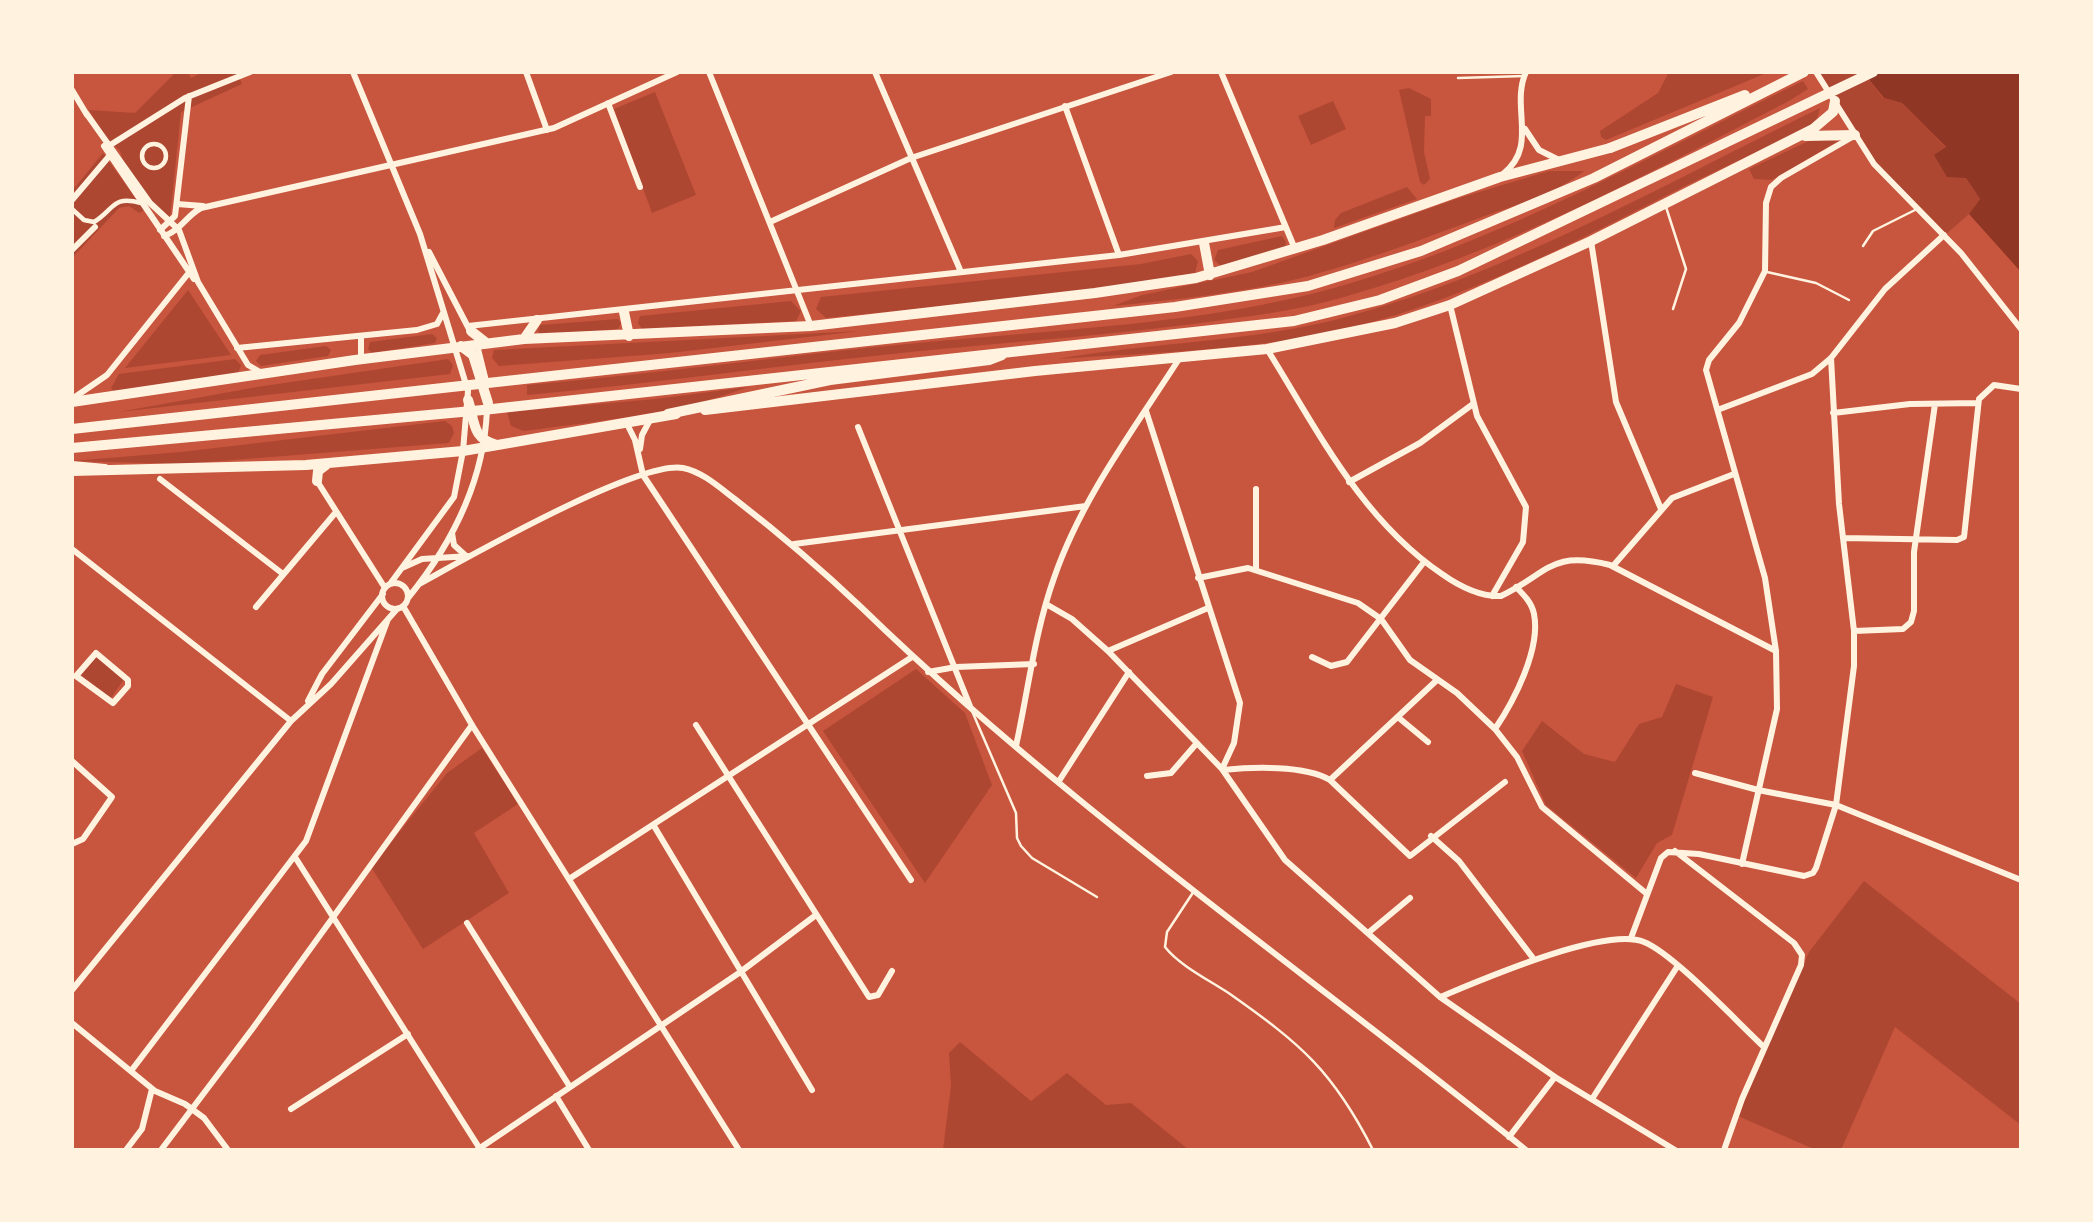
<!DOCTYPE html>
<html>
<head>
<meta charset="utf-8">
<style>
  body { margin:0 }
  #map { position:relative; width:2093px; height:1222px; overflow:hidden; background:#c8553d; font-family:Overpass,sans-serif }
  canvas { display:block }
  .frame { position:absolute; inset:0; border:74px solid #fff3e0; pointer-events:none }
</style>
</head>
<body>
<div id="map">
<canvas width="2093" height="1222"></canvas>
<div class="frame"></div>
</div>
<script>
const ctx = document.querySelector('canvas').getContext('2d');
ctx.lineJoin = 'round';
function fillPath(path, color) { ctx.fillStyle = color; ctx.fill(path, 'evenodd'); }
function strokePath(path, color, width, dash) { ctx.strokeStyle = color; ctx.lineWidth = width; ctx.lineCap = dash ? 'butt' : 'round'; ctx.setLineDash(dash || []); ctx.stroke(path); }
fillPath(new Path2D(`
  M176 72H188L191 78 203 72H237L242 84 181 112 170 218 149 200 124 164 120 151 105 136 89 110 135 113Z
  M1669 72H1769L1606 140 1601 137 1600 131 1658 93Z
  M1817 72H1863L1883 98 1902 103 1946 148 1980 199 1969 214 1945 235 1875 164Z
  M1803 81 1808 89 1789 101C1644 176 1501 253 1344 297 1297 311 1249 316 1201 323 1108 335 1014 342 920 351 788 364 658 383 527 395V385C657 374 787 355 918 343 1058 329 1205 325 1341 286 1510 237 1647 157 1803 81Z
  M1409 88 1431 99V116H1425L1424 152 1430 179 1424 185 1420 182 1399 90Z
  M655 92 696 195 652 213 614 109Z
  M1333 101 1346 129 1311 145 1298 116Z
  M1820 108 1816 122C1773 146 1727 165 1683 187 1579 240 1470 297 1357 326 1260 351 1157 352 1058 359 1153 342 1253 342 1346 317 1513 272 1666 183 1820 108Z
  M1813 139 1838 141 1772 180 1754 179 1749 169Z
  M103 153 144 210 139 213 129 206 119 208 72 258V191Z
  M1549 171H1584C1556 194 1515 205 1482 217 1425 238 1368 260 1309 276 1246 293 1178 299 1113 306L1142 295 1252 272 1456 199Z
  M1407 187 1417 199 1334 228 1335 220 1341 213Z
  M1282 236 1286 242 1285 248 1221 266 1214 260 1218 250Z
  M1191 254 1198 261 1195 273 1082 292 826 318 816 309 821 297 1141 264Z
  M188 290 231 355 125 368Z
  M791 301 801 311 796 321 642 329 638 323 640 316Z
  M618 319 621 323 618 329 541 335 538 331 540 325Z
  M860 331 670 353 499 366 492 358 494 350Z
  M432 334 437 338 435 343 372 353 368 349 370 342Z
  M326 346 331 350 328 356 261 366 256 361 260 355Z
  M235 359 241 365 238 373 114 391 111 388 119 374Z
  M448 359 453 365 450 374 119 412 257 387Z
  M748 387C677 414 599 421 524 431L511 426 507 412 656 399Z
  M445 421 452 426 454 433 449 443 182 464 72 461 181 452Z
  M96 657 124 679 111 698 81 675Z
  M916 669 965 713 992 785 925 883 823 731Z
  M1676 684 1713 697 1672 835 1657 843 1636 878 1546 805 1522 751 1542 721 1584 754 1615 762 1639 724 1662 717Z
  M482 748 518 804 474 833 509 893 423 949 371 867 447 773Z
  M1864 881 2021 1004V1125L1895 1027 1841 1150H1816L1738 1116 1809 952Z
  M960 1042 1031 1101 1067 1073 1106 1105 1131 1103 1189 1150H943L951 1086 949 1053Z`), '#ae4732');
fillPath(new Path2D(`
  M1863 72H2021V272L1969 214 1980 199 1966 178 1947 177 1934 155 1946 147 1902 103 1884 98Z`), '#8f3625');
strokePath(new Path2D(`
  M1458 78 1524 76
  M1666 207 1686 269 1673 309
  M1863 246 1873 231 1915 210
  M1767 272 1816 283 1849 300
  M972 711 1016 813 1017 838 1021 846 1032 858 1097 897
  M1194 891 1167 932 1165 947C1180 966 1209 980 1230 994 1301 1044 1333 1071 1373 1150`), '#fff3e0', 2.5);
strokePath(new Path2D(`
  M142 156a12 12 0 1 1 24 0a12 12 0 1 1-24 0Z
  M72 209 84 220 94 222C115 209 112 195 141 203`), '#fff3e0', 4.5);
strokePath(new Path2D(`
  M353 72 420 234 468 391 463 451 454 497 390 584
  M526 72 547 130
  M709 72 811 326
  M875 72 961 272
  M1221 72 1295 249
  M1816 72 1874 164 1961 253 2021 329
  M72 90 87 115
  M608 103 640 187
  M1065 106 1119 255
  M86 113 150 203 179 230 198 282 248 365 260 372
  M1525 129 1539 150 1559 160
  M104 146 194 279
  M107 147 185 98 250 72
  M1503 174C1539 146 1510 107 1526 72
  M72 200 111 154
  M177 204 203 206
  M770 222 911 158 1171 72
  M160 230 175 216 189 96
  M164 236C180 231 186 216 201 208L554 128 677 72
  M1591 241 1616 402 1661 509
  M72 250 95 227
  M429 252 469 329
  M1450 305 1477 416 1526 507 1523 542 1492 596
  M468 326 1119 255 1286 227
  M361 338V359
  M477 345 487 385
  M237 348 417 330 437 324 443 313
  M1267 349C1318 431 1361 519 1442 574 1459 586 1479 597 1501 596 1549 573 1550 550 1610 565L1776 651
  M72 399 107 375 191 270
  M1720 409 1812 374 1831 358 1885 289 1944 235
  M1146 411 1240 703 1234 743 1222 769
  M1833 413 1910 404 1978 403
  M626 422 635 440 643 475 911 880
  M858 427 970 706
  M640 449 642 435 651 418
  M160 479 283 574
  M317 481 385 588
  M1349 482 1420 443 1473 404
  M452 533 454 545 465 555
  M1843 538 1957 540 1964 537 1979 399 1994 385 2021 389
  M794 544 1086 506
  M72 549 291 721
  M1613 566 1672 498 1734 474
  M402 568 422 559 469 556
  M1256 570V489
  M1198 578 1248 568 1358 603 1381 619 1410 660 1457 693 1495 729 1517 757 1542 807 1647 894
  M382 596a13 13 0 1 1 26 0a13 13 0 1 1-26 0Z
  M419 584C465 559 638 460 683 468 703 472 720 488 736 500 780 534 821 569 862 608 1067 807 1304 970 1526 1150
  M408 598C452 544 484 480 487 410
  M1046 604 1072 619 1108 651 1222 769 1285 860 1440 997 1555 1077 1675 1150
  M403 606 472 725 739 1150
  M256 607 336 512
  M1854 631 1903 629 1911 622 1914 611V552L1935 404
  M1108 651 1208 608
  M96 653 128 680V686L113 703 76 676Z
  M1312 657 1331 666 1347 662 1424 562
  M928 672 956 667 1034 664
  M308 701 322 674 383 594
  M1399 718 1428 742
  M696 725 869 997 878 995 892 971
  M1495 729C1514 701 1541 649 1534 614 1532 603 1524 595 1516 587
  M1016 746C1028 691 1035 631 1054 578 1081 499 1134 429 1179 359
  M72 761 112 797 83 839 72 844
  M1223 770C1252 767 1305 765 1330 780L1437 680
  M1695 773 1758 790 1836 805 2021 880
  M1147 776 1171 773 1197 743
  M1330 780 1410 856 1505 782
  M1059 781 1129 672
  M654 826 812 1090
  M1431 836 1459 861 1533 958
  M1675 851 1794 943 1802 955 1801 965 1742 1099 1724 1150
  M295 857 480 1149
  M1742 864 1777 709 1776 651 1765 578 1706 370 1709 360 1739 323 1765 271 1766 203 1771 187 1781 178 1854 136
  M569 879 912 657
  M467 923 570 1087
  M1368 933 1410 898
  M1631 938 1661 858 1668 852 1699 854 1804 876 1813 873 1816 868 1836 805 1854 666V631L1839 504 1831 358
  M72 990 291 721 331 684 397 609
  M1440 997C1481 980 1605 926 1644 942 1674 954 1737 1022 1764 1047
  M72 1023 155 1091 185 1104 204 1118 228 1150
  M131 1071 306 841 388 619
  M556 1096 589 1150
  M1592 1099 1677 967
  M291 1109 408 1034
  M1509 1137 1555 1077
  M126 1150 142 1129 152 1089
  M161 1150 253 1028 472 725
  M477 1150 739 973 816 915`), '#fff3e0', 6);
strokePath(new Path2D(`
  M1805 136 1855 135
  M1204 243 1210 275
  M624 312 629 336
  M471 331 485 342
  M524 339 537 320
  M461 346 473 355 488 403
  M468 400C475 420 471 439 497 445
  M72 402 355 360 524 339 811 326 1095 293 1196 278 1323 240 1500 177 1610 148
  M705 410 1035 371 1267 349 1395 323 1450 305 1591 241 1813 129 1833 112 1835 101
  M72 471 306 465 463 451 676 414
  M317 481 318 471 326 465`), '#fff3e0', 10);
strokePath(new Path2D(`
  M1610 148 1745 95
  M668 414 830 380 989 360 1002 355
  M72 429 1175 307 1308 286 1421 251 1594 178 1804 72
  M72 448 483 410 1294 321 1380 300 1458 271 1873 72
  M72 466 105 469`), '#fff3e0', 10);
</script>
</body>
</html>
